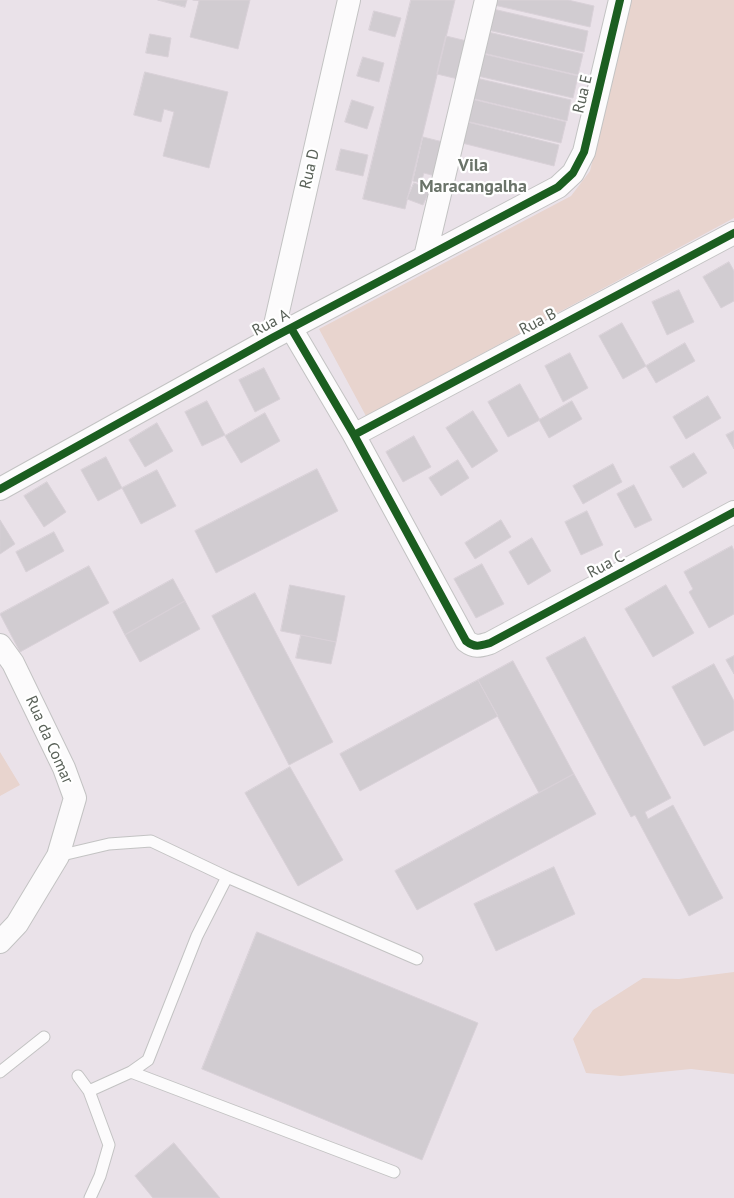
<!DOCTYPE html>
<html>
<head>
<meta charset="utf-8">
<style>
  body { margin:0 }
  canvas { display:block; background:#eae2e9 }
</style>
</head>
<body>
<canvas width="734" height="1198"></canvas>
<script>
const ctx = document.querySelector('canvas').getContext('2d');
ctx.lineJoin = 'round';
function fillPath(path, color) { ctx.fillStyle = color; ctx.fill(path, 'evenodd'); }
function strokePath(path, color, width, dash) { ctx.strokeStyle = color; ctx.lineWidth = width; ctx.lineCap = dash ? 'butt' : 'round'; ctx.setLineDash(dash || []); ctx.stroke(path); }
function write(font, color, halo, rows, align = 'center') {
  ctx.font = font + ' "PT Sans",sans-serif'; ctx.lineWidth = 4.5; ctx.setLineDash([]); ctx.textBaseline = 'middle'; ctx.strokeStyle = halo; ctx.fillStyle = color; for (const [text, x, y, turn = 0] of rows) {
    ctx.save(); ctx.translate(x, y); ctx.rotate((+turn || 0) * Math.PI / 180); ctx.textAlign = isNaN(turn) ? turn : align; if (halo) ctx.strokeText(text, 0, 0); ctx.fillText(text, 0, 0); ctx.restore();
  }
}
fillPath(new Path2D(`
  M631 0H734V218L366 416 319 329 571 196 590 171Z
  M0 752 20 785 0 796Z
  M734 972V1074L691 1069 621 1076 586 1073 573 1039 593 1010 643 978 679 979Z`), '#e8d4ce');
const building = new Path2D(`
  M158 0H187L185 7Z
  M193 0H250L238 49 190 37 199 1Z
  M411 0H455L405 209 363 199Z
  M496 0H568L594 6 590 27 494 5Z
  M493 9 588 31 584 52 488 30Z
  M374 11 401 18 395 37 369 30Z
  M488 32 583 54 578 75 483 53Z
  M150 34 171 38 168 57 146 53Z
  M446 36 467 41 458 79 437 74Z
  M483 54 578 76 573 98 478 76Z
  M363 57 384 63 379 82 357 76Z
  M145 72 228 92 209 168 163 156 174 112 164 109 161 122 134 115Z
  M476 78 571 100 567 121 471 98Z
  M471 99 566 122 561 143 466 121Z
  M352 100 374 107 367 129 345 122Z
  M463 121 559 145 554 166 458 142Z
  M423 137 443 142 435 176 424 173 421 183 413 181Z
  M341 149 368 155 363 176 336 170Z
  M414 183 430 189 423 205 407 199Z
  M729 262 734 271V301L721 308 703 277Z
  M679 290 694 322 667 335 652 302Z
  M622 323 646 366 623 379 599 336Z
  M685 343 695 361 656 383 646 366Z
  M570 353 588 388 563 402 545 366Z
  M264 368 280 399 255 412 239 380Z
  M520 384 540 420 508 437 488 402Z
  M708 396 721 418 686 439 673 417Z
  M207 401 225 435 202 446 185 412Z
  M572 401 582 419 549 438 539 420Z
  M473 411 498 451 472 468 446 428Z
  M265 413 280 441 241 463 225 436Z
  M157 423 173 451 145 467 129 440Z
  M734 431V449L726 435Z
  M414 436 431 467 403 482 386 452Z
  M694 453 707 473 683 488 670 467Z
  M106 457 122 488 98 501 81 470Z
  M458 460 469 478 441 496 429 478Z
  M613 464 622 482 583 504 573 486Z
  M317 469 338 511 216 573 195 531Z
  M157 470 176 506 141 524 122 488Z
  M47 482 66 512 44 527 24 496Z
  M634 485 652 520 635 528 617 494Z
  M587 511 603 545 581 555 565 522Z
  M0 520 15 544 0 554Z
  M501 520 511 537 475 559 465 543Z
  M54 532 64 551 26 572 16 552Z
  M532 538 551 571 528 585 509 552Z
  M732 546 734 551V614L709 628 689 592 693 589 684 572Z
  M482 564 504 604 476 618 454 579Z
  M89 566 109 603 20 652 0 614Z
  M173 579 185 601 125 635 113 612Z
  M290 585 345 596 336 642 281 631Z
  M666 585 694 633 653 657 625 609Z
  M255 593 333 742 289 765 212 616Z
  M185 601 200 629 140 662 125 635Z
  M301 635 336 642 331 664 296 658Z
  M585 637 671 798 645 812 648 819 673 805 723 898 689 916 635 815 631 817 546 658Z
  M734 656V674L726 660Z
  M513 661 574 774 539 793 478 680Z
  M714 664 734 701V730L704 746 672 687Z
  M478 680 498 716 360 791 340 754Z
  M290 767 343 860 298 886 245 793Z
  M574 774 596 814 417 910 395 871Z
  M554 867 575 914 496 951 474 904Z
  M257 932 478 1023 422 1160 202 1069Z
  M174 1143 220 1198H153L135 1176Z`);
fillPath(building, '#d1ccd1');
strokePath(building, '#d9d1d8', 1);
const lane = new Path2D(`
  M58 856 109 844 151 841 227 877 197 936 148 1060 131 1072 394 1172
  M227 877 417 959
  M0 1072 44 1037
  M78 1076 89 1091 131 1072
  M89 1091 109 1145 100 1176 90 1198`);
const street = new Path2D(`
  M425 257 486 0
  M291 328 354 435 466 641C475 648 480 646 490 643L734 512
  M272 338 349 0
  M354 435 734 233
  M0 489 272 338 558 187 573 173 584 152 620 0
  M0 645 13 663 64 768 75 798 58 856 17 924 0 942`);
strokePath(lane, '#c3c3c3', 13);
strokePath(street, '#c3c3c3', 24);
strokePath(lane, '#fcfbfc', 11);
strokePath(street, '#fcfbfc', 22);
strokePath(new Path2D(`
  M291 328 354 435 466 641C475 648 480 646 490 643L734 512
  M354 435 734 233
  M0 489 272 338 558 187 573 173 584 152 620 0`), '#1b5e20', 8);
write('16px', '#596158', '#fff', [
  ["Rua E",583,94,-77],
  ["Rua D",310,169,-77],
  ["Rua B",538,322,-28],
  ["Rua A",271,323,-28],
  ["Rua C",606,565,-28],
  ["Rua da Comar",49,740,66]
]);
write('bold 18px', '#6a7369', '#fff', [
  ["Vila",473,166],
  ["Maracangalha",473,187]
]);
</script>
</body>
</html>
